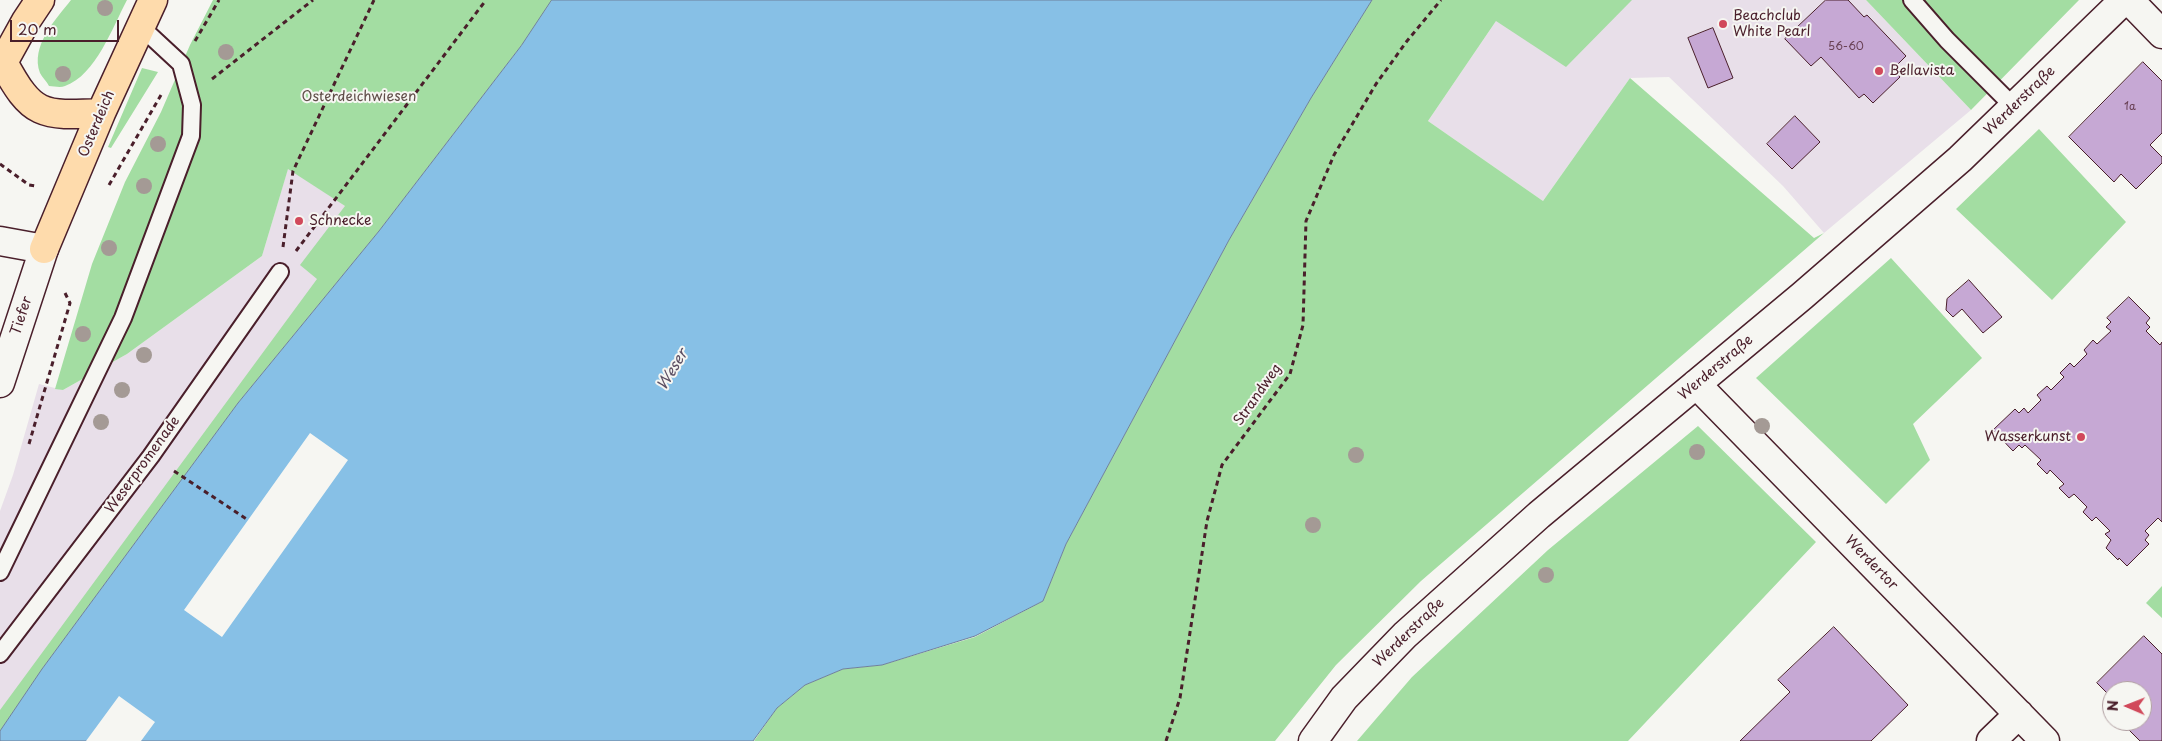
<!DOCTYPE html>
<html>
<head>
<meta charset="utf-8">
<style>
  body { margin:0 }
  #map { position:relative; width:2162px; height:741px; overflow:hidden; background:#f6f6f2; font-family:"Playpen Sans",sans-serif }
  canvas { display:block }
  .north { position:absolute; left:2102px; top:681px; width:50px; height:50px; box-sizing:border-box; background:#f6f6f2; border:1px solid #b1a0a2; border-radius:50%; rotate:271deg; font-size:14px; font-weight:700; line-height:20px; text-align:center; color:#4a1f2b }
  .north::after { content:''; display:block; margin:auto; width:18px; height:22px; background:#d1495b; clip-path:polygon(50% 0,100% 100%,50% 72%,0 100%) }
  .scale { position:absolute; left:10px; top:20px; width:109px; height:22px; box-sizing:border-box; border:2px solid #4a1f2b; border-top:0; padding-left:6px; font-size:15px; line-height:18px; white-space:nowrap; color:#4a1f2b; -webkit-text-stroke:4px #f6f6f2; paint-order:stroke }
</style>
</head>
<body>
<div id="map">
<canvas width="2162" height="741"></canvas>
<div class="north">N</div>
<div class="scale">20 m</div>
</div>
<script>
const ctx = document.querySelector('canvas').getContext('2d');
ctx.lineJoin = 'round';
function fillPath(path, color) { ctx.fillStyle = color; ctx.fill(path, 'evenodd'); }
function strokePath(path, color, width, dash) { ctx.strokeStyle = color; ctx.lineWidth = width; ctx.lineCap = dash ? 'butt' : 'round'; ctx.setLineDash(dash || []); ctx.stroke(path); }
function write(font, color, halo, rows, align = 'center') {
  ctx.font = font + ' "Playpen Sans",sans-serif'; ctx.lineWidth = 4; ctx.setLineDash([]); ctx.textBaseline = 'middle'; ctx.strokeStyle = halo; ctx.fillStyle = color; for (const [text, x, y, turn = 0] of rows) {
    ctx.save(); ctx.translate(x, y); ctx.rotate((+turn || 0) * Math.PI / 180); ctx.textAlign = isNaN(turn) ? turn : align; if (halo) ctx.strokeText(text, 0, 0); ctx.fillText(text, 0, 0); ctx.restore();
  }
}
fillPath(new Path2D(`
  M1466 0H1866L1971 110 1824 233 1783 186 1669 77 1630 78 1543 201 1428 121 1496 21Z
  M288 168 345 206 379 231 238 403 42 669 0 731V511L13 475 39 384 63 390 127 354 262 256Z`), '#e8dfe9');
fillPath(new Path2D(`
  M71 0H127C112 28 96 75 65 86 60 88 54 86 49 86 47 82 42 77 40 73 30 46 56 19 71 0Z
  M213 0H552L521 46 379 231 238 403 42 669 0 731V710L317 279 300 265 345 206 288 169 262 256 127 354 63 390 55 389 92 264 125 182 161 112 190 45Z
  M1372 0H1632L1566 67 1496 21 1428 121 1543 201 1630 78 1814 238 1824 233 1421 581 1336 665 1275 741H754L777 708 805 685 843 669 882 665 975 637 1043 601 1066 544 1229 240 1311 98Z
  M1866 0H2079L1971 110Z
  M142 68 158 72 111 148 108 147Z
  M2039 129 2126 222 2052 300 1956 209Z
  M1891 258 1982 358 1913 424 1930 460 1886 504 1756 378Z
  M1698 426 1816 542 1628 741H1357L1412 677 1548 550Z
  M2162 586V618L2146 603Z`), '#a3dda2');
const water = new Path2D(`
  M552 0H1372L1311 98 1229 240 1066 544 1043 601 975 636 882 665 843 669 805 685 777 708 753 741H0V731L42 669 238 403 379 231 521 46Z`);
fillPath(water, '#87c0e6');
strokePath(water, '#6f809b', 1);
fillPath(new Path2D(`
  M310 433 348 460 222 637 184 610Z
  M119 696 155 722 141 741H86Z`), '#f6f6f2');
const building = new Path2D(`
  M1826 0H1848L1864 17 1867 15 1906 56 1893 69 1900 77 1873 103 1864 94 1859 98 1821 57 1811 66 1785 39Z
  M1713 28 1733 78 1708 88 1688 38Z
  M2143 62 2162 81V133L2150 145 2162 157V163L2136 189 2121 174 2114 182 2069 137Z
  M1795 116 1820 142 1792 169 1767 144Z
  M1969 280 2002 317 1983 333 1962 309 1953 317 1946 310 1947 299Z
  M2129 297 2150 318 2146 323 2150 327 2146 331 2160 345 2162 342V522L2158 518 2145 531 2149 535 2145 540 2149 544 2127 566 2119 558 2118 560 2106 548 2111 540 2105 534 2110 531 2096 517 2092 521 2083 512 2087 507 2074 494 2069 498 2059 488 2064 484 2050 470 2047 474 2037 464 2041 460 2025 445 2022 448 2019 445 2013 451 1993 430 2015 409 2019 413 2024 408 2028 413 2041 400 2037 395 2047 386 2051 390 2064 377 2060 373 2070 363 2074 367 2087 354 2084 350 2093 340 2097 344 2111 331 2106 327 2111 322 2107 318Z
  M1834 627 1908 705 1871 741H1740L1790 692 1778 680Z
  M2144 636 2162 654V741H2140L2126 727 2132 721H2142V691H2112V698L2097 683Z`);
fillPath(building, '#c6a8d4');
strokePath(building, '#4a1f2b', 1);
const lane = new Path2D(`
  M1912 0 1947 40 2014 107
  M0 572 123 318 191 136 192 105 181 64 140 26
  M0 654 151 456 280 272`);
const street = new Path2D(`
  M2129 0 2162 34
  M1696 384 2045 741
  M1313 741 1344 698 1405 635 1539 515 1802 296 1960 159 2124 0
  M1991 741 2019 714`);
const secondary = new Path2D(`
  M0 241 44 249 0 383`);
const primary = new Path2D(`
  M3 62C32 116 41 116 101 113
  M0 68 26 21 40 0
  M44 249 101 113 153 0`);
strokePath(lane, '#4a1f2b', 20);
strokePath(street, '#4a1f2b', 31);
strokePath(secondary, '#4a1f2b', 31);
strokePath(primary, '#4a1f2b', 31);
strokePath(new Path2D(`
  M195 41 219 0
  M212 79 313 0
  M0 164 29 185 35 186
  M109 185 161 95
  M283 247 293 171 374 0
  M296 251 486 0
  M29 444 70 303 65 293
  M174 471 248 520
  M1166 741 1180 698 1207 521 1222 465 1290 374 1303 325 1306 221 1334 155 1376 84 1407 41 1441 0`), '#4a1f2b', 3, [5, 4]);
strokePath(lane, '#f6f6f2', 16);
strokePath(street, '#f6f6f2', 28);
strokePath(secondary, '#f6f6f2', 28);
strokePath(primary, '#fedbac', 28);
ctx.fillStyle = '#a49a95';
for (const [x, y] of [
  [105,8],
  [226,52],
  [63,74],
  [158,144],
  [144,186],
  [109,248],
  [83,334],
  [144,355],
  [122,390],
  [101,422],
  [1762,426],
  [1697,452],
  [1356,455],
  [1313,525],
  [1546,575]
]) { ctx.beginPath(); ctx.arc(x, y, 8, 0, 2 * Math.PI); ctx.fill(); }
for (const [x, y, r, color] of [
  [1723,24,5,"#d1495b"],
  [1879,71,5,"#d1495b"],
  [299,221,5,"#d1495b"],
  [2081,437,5,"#d1495b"]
]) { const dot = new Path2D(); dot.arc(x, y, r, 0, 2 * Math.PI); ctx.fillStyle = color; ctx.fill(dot); strokePath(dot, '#f6f6f2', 2); }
write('11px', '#694155', null, [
  ["56-60",1846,47],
  ["1a",2130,107]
]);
write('14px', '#4a1f2b', '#f6f6f2', [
  ["Beachclub",1733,16],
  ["White Pearl",1733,32],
  ["Bellavista",1889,71],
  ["Schnecke",309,221],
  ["Wasserkunst",2071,437,"right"]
], 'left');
write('14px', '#604e49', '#f6f6f2', [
  ["Osterdeichwiesen",359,97]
]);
write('14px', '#4a1f2b', '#f6f6f2', [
  ["Werderstraße",2020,101,-44],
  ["Osterdeich",97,124,-67],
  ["Tiefer",22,316,-72],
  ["Werderstraße",1716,368,-40],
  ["Strandweg",1258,395,-55],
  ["Weserpromenade",143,465,-54],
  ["Werdertor",1871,563,46],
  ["Werderstraße",1409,633,-44]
]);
write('italic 15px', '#5c4f63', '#f6f6f2', [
  ["Weser",673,370,-59]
]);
</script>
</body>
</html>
